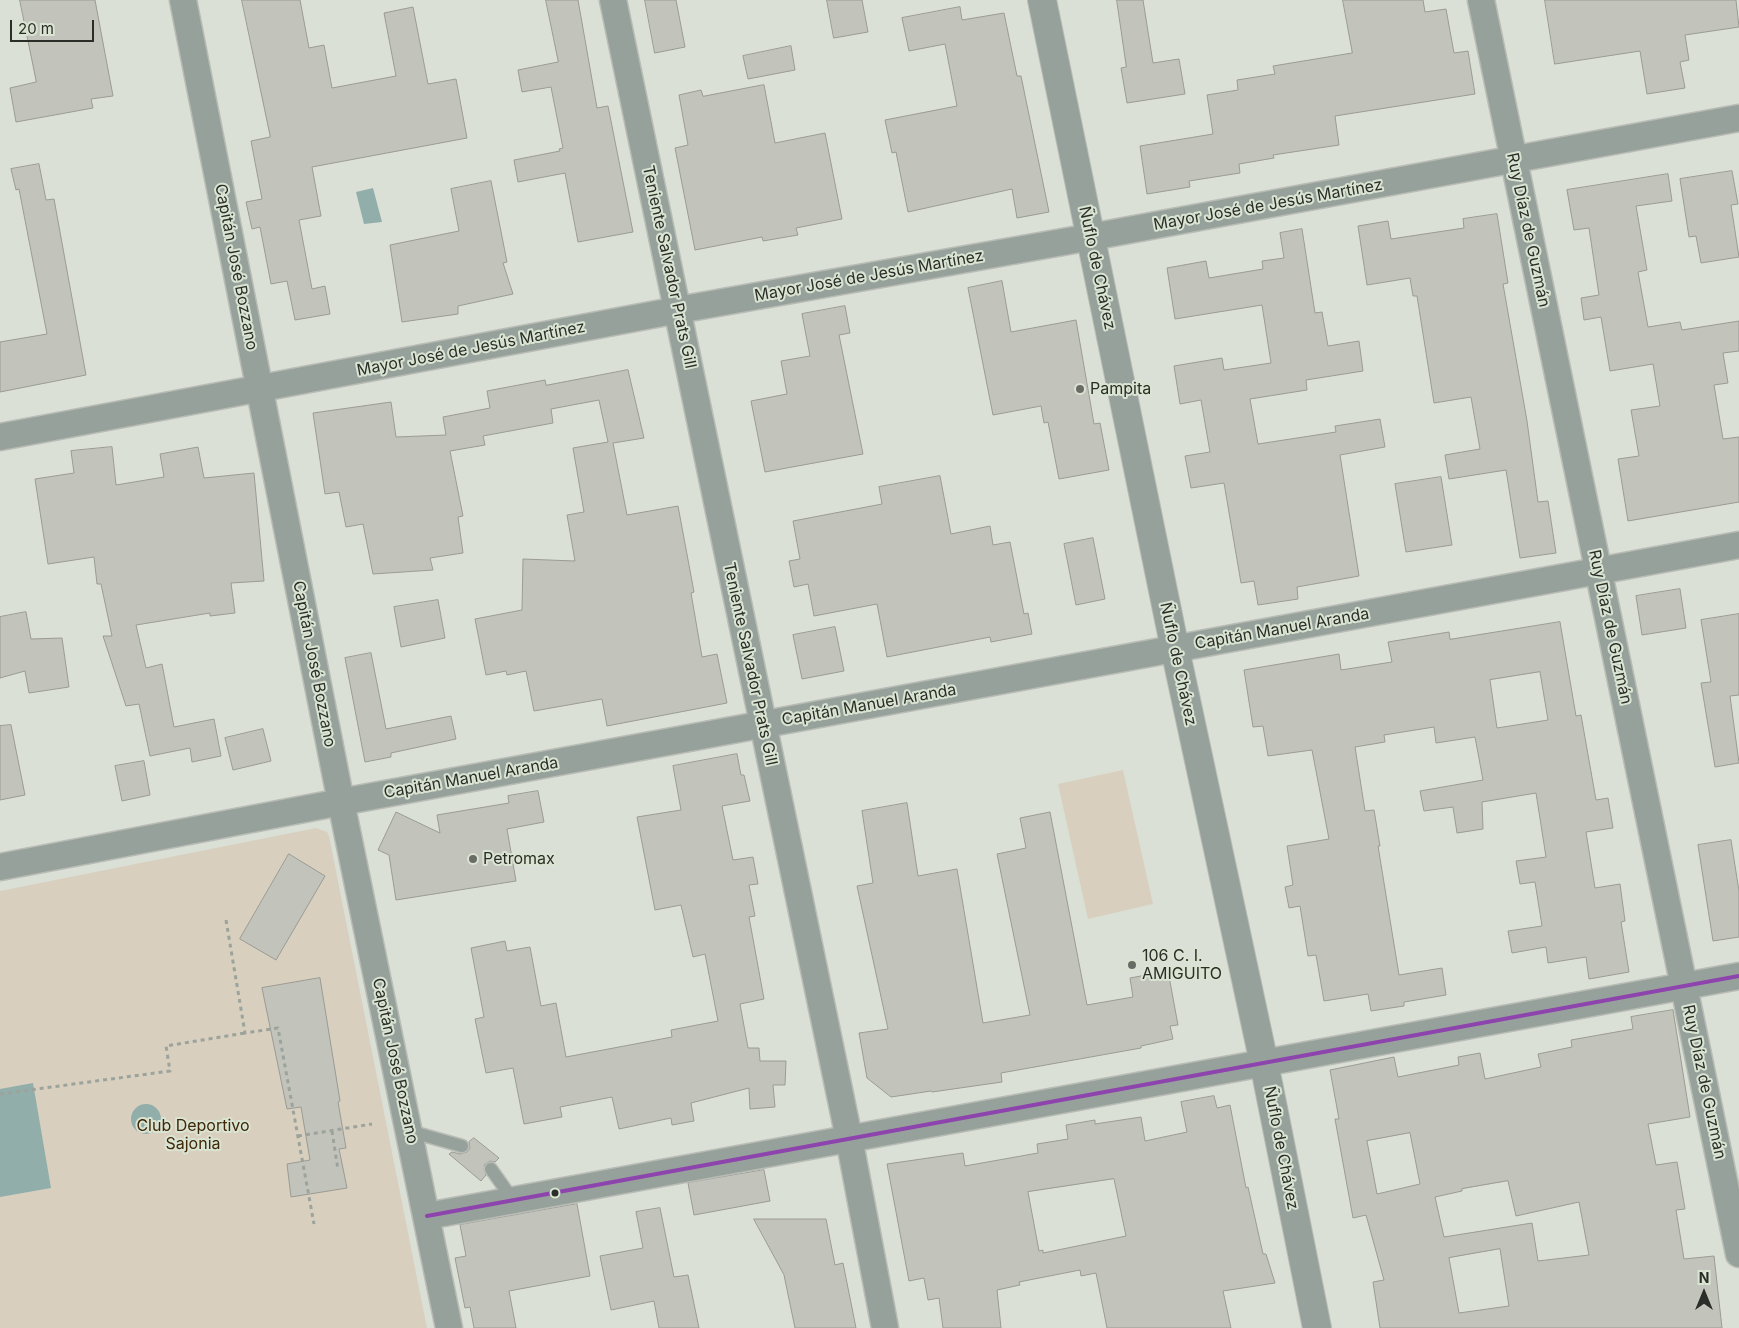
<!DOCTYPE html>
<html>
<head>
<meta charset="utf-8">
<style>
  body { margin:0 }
  #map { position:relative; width:1739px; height:1328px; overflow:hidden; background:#dbe0d7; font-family:Inter,sans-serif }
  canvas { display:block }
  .north { position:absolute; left:1679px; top:1268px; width:50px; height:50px; -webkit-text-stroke:4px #dae4d3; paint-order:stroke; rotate:0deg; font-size:14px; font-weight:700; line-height:20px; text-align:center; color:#2b2e28 }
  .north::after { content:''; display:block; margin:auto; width:18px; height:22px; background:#2b2e28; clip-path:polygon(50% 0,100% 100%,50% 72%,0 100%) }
  .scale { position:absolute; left:10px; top:20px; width:84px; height:22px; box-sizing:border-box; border:2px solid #2b2e28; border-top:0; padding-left:6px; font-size:15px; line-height:18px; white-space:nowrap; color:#2b2e28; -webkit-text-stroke:4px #dae4d3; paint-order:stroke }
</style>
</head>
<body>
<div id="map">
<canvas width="1739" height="1328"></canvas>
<div class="north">N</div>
<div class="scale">20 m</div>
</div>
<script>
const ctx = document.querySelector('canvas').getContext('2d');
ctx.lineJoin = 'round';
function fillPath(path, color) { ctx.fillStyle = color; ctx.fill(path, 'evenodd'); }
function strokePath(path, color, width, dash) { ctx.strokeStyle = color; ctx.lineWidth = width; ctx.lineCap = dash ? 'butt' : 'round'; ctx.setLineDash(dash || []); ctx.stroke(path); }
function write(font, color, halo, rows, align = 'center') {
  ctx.font = font + ' Inter,sans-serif'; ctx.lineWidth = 4; ctx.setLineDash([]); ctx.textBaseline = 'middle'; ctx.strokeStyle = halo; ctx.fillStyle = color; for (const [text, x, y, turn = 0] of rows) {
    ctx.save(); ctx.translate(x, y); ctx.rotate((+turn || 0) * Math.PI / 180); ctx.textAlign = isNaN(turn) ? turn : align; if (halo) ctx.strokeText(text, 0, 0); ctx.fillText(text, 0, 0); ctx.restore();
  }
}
fillPath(new Path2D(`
  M1123 770 1153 904 1088 919 1058 784Z
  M316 828 327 832 329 836 427 1328H0V891Z`), '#d8cfbe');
fillPath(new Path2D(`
  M373 188 382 222 364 224 356 192Z
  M33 1083 51 1188 0 1197V1089Z
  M131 1119a15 15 0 1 1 30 0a15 15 0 1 1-30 0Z`), '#92aeab');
const building = new Path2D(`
  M20 0H95L113 96 91 99 93 108 16 122 10 88 36 82Z
  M242 0H300L309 48 324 45 332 88 396 76 384 13 413 7 428 84 456 79 467 138 312 167 321 216 299 220 312 289 325 286 330 314 295 320 287 281 271 284 260 227 252 229 246 202 262 199 251 141 270 137Z
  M546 0H578L597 108 608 106 633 232 578 242 565 173 518 182 514 160 560 151 559 149 563 148 551 87 522 92 518 70 558 62Z
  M645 0H676L685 47 655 53Z
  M827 0H862L868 32 834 38Z
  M1117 0H1143L1153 63 1179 59 1185 94 1127 103 1121 68 1126 67Z
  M1343 0H1423L1425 12 1446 9 1454 53 1468 51 1475 94 1335 116 1339 145 1273 155 1274 158 1239 164 1240 173 1189 181 1190 187 1147 194 1140 146 1213 134 1207 95 1238 90 1237 80 1275 74 1273 66 1352 53Z
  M1545 0H1736L1739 27 1685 35 1689 60 1680 62 1685 88 1647 94 1640 51 1555 64Z
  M960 7 962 20 1004 13 1017 76H1021L1049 212 1017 218 1012 189 908 212 896 152 892 153 885 120 957 106 945 44 909 51 902 18Z
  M791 46 795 70 748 79 743 56Z
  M764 85 775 143 825 133 842 219 796 228 798 235 763 241 762 237 695 250 675 148 688 145 679 95 701 90 703 96Z
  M39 164 46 200 54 199 86 375 0 392V342L47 334 19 189 16 190 11 169Z
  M1732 171 1738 204 1731 205 1739 257 1701 263 1696 236 1689 237 1680 179Z
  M1668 174 1672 201 1636 206 1647 270 1638 272 1648 327 1680 322 1682 330 1739 321V351L1723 353 1728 383 1714 385 1723 439 1739 437V502L1628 521 1618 459 1639 456 1631 410 1660 406 1653 364 1610 371 1601 317 1584 320 1581 298 1599 295 1589 228 1574 230 1567 190Z
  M491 181 507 262 503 263 513 294 458 306V314L402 322 390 245 459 231 451 189Z
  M1497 214 1508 283 1503 284 1527 421 1538 502 1548 501 1556 553 1520 558 1506 470 1449 479 1445 455 1480 449 1471 397 1434 403 1417 296H1413L1410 278 1367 285 1358 226 1388 221 1391 239 1464 228 1463 219Z
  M1302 229 1315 313 1322 312 1328 346 1359 341 1363 371 1306 380 1307 390 1250 399 1258 444 1336 432 1335 426 1380 419 1385 447 1340 455 1359 576 1297 587 1298 599 1258 605 1254 581 1241 583 1224 483 1191 488 1185 456 1210 452 1201 400 1180 404 1174 366 1222 358 1224 370 1271 363 1262 305 1175 319 1167 268 1206 261 1209 278 1263 269 1262 261 1284 258 1280 233Z
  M1002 281 1011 332 1076 320 1094 424 1100 423 1109 470 1059 479 1048 422 1044 423 1041 406 993 415 968 288Z
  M845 306 850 333 839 335 863 454 765 472 751 401 787 394 781 361 810 356 802 314Z
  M628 370 644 438 613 443 627 515 678 506 694 592 691 593 702 657 717 654 727 703 607 726 602 699 534 711 526 671 507 675 506 671 486 675 475 619 522 610 523 559 575 561 567 515 584 512 573 448 608 442 599 400 551 409 553 423 483 436 485 445 450 451 463 516 458 517 463 553 430 558 433 570 373 574 363 524 346 527 339 492 325 494 313 413 391 402 396 437 446 435 443 417 490 408 487 391 545 380 546 385Z
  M112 447 116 485 164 477 160 454 198 447 204 478 254 473 264 581 231 583 235 613 210 616V613L136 625 146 668 162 664 174 727 214 719 221 756 192 762 190 748 150 756 139 704 126 706 103 636H112L101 584H97L94 557 48 564 35 479 74 473 71 451Z
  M940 476 951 534 990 526 993 545 1010 542 1024 614 1028 613 1032 634 991 642 990 637 887 657 877 604 814 616 808 584 794 587 789 561 800 559 793 521 882 504 879 487Z
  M1441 477 1452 545 1406 552 1395 484Z
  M1093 538 1105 599 1076 605 1064 544Z
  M1680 589 1686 628 1642 635 1636 596Z
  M438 600 445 638 401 647 394 607Z
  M26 612 31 639 62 638 69 687 29 693 25 671 0 678V617Z
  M1739 614V695L1730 696 1739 763 1715 767 1701 683 1711 682 1701 620Z
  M1560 622 1576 716 1581 715 1596 800 1608 798 1613 828 1586 832 1595 888 1620 884 1625 921 1621 922 1629 972 1589 979 1586 957 1548 963 1546 947 1512 953 1508 931 1542 926 1535 882 1520 884 1516 861 1546 857 1536 793 1482 802 1483 829 1457 833 1453 807 1424 811 1420 791 1483 780 1475 737 1436 743 1434 727 1384 735 1385 742 1355 747 1365 811 1374 810 1380 846H1378L1399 975 1442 968 1446 995 1404 1002V1006L1371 1011 1368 994 1324 1001 1316 955 1308 956 1300 906 1289 908 1285 887 1293 885 1287 846 1329 839 1312 750 1268 756 1263 726 1253 727 1244 670 1339 654 1341 670 1392 662 1388 642 1449 632 1450 639ZM1540 672 1548 720 1497 728 1490 680Z
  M835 627 844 671 802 679 793 635Z
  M371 653 386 729 451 716 456 739 391 753V757L365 762 345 658Z
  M11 725 25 795 0 800V726Z
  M263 729 271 761 233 770 225 738Z
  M737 754 741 775H744L750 801 722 806 733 860 753 857 758 884 749 885 755 916 749 917 764 999 740 1004 748 1048H759L760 1061H786L785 1085H773L775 1107 750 1109 749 1088 691 1103 694 1121 672 1125 671 1118 619 1129 612 1097 560 1107 562 1117 524 1124 513 1068 486 1073 475 1019 484 1017 471 948 505 941 507 951 530 947 541 1006 556 1003 566 1057 672 1037 671 1030 718 1021 705 954 693 957 681 905 655 910 637 817 681 810 673 766Z
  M144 761 150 795 122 801 115 766Z
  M538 791 544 822 507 829 516 881 396 900 389 855 378 850 396 812 440 833 437 815 509 803 508 796Z
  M907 803 918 876 957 869 983 1023 1030 1015 997 854 1026 848 1020 818 1050 812 1087 1005 1133 997 1130 978 1168 971 1178 1025 1170 1026 1173 1039 1141 1046V1048L1001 1073 1002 1082 932 1092 931 1091 891 1097 867 1078 859 1033 888 1029 857 886 873 883 862 811Z
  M1731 840 1739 891V937L1713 941 1698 845Z
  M289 854 325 876 276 960 240 939Z
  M320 978 340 1101 338 1102 346 1148 339 1149 347 1188 291 1197 287 1164 310 1160 301 1107 287 1109 262 988Z
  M1673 1010 1690 1117 1648 1124 1656 1165 1677 1162 1685 1209 1676 1210 1684 1259 1714 1256 1722 1328H1380L1373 1282 1384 1280 1366 1215 1353 1218 1335 1119H1339L1330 1070 1394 1057 1398 1077 1459 1065 1458 1057 1480 1053 1485 1079 1541 1067 1538 1054 1572 1047 1571 1040 1633 1029 1631 1017ZM1410 1133 1420 1184 1377 1194 1367 1141ZM1508 1181 1516 1216 1579 1202 1589 1255 1538 1261 1532 1223 1444 1237 1435 1197 1462 1191V1189ZM1500 1249 1509 1306 1459 1313 1449 1258Z
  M1214 1096 1217 1108 1230 1105 1246 1188 1248 1187 1263 1254H1266L1275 1283 1223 1291 1231 1328H1107L1096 1273 1081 1276 1080 1270 1019 1282 1020 1285 997 1290 1001 1328H943L939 1298 928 1300 924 1278 909 1281 887 1164 963 1153 965 1166 1038 1153 1037 1144 1068 1139 1066 1125 1095 1120V1124L1141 1117 1145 1141 1187 1132 1181 1102ZM1114 1179 1126 1236 1043 1253V1250L1039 1251 1028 1192Z
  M474 1138 499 1158 495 1162 490 1161 484 1165 486 1175 481 1181 449 1154 452 1152 460 1154 467 1152 470 1148 469 1142Z
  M764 1170 770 1201 694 1215 688 1183Z
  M577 1204 590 1276 509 1291 516 1328H474L470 1307 465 1308 455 1258 466 1256 460 1225Z
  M660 1208 674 1277 688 1275 699 1328H659L654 1301 611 1310 600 1256 643 1248 636 1212Z
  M754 1219H826L835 1265 843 1263 856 1328H795L784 1275Z`);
fillPath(building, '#c2c4bc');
strokePath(building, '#9a9b94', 1);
const service = new Path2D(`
  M409 1131 462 1146
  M491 1169 513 1200`);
const minor = new Path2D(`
  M183 0 341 802 449 1328
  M613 0 849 1138 885 1328
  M1481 0 1739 1254
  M0 437 678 310 1091 237 1739 118
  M0 867 341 802 1739 545
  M427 1216 1739 976`);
const tertiary = new Path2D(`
  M1042 0 1175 649 1264 1063 1317 1328`);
strokePath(service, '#b8bcb5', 15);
strokePath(minor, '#b8bcb5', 29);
strokePath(tertiary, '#b8bcb5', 30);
strokePath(new Path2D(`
  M226 920 245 1033 278 1028 314 1224
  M0 1094 170 1071 166 1046 245 1033
  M332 1131 338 1170
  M298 1136 372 1124`), '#9ba39c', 3, [4, 4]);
strokePath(service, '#97a19b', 12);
strokePath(minor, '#97a19b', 26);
strokePath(tertiary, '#97a19b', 28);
strokePath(new Path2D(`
  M427 1216 1739 976`), '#8e44ad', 4);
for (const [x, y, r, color] of [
  [1080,389,5,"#696c65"],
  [473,859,5,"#696c65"],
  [1132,965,5,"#696c65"],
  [555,1193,4.5,"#2b2e28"]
]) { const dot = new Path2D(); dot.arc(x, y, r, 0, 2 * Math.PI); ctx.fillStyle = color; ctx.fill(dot); strokePath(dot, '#dae4d3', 2); }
write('16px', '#2b2e28', '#dae4d3', [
  ["Mayor José de Jesús Martínez",1268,205,-10],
  ["Ruy Díaz de Guzmán",1528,230,78],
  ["Capitán José Bozzano",236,267,79],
  ["Teniente Salvador Prats Gill",669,267,78],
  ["Ñuflo de Chávez",1097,268,78],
  ["Mayor José de Jesús Martínez",869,276,-10],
  ["Mayor José de Jesús Martínez",471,349,-11],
  ["Ruy Díaz de Guzmán",1610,627,78],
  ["Capitán Manuel Aranda",1282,629,-10],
  ["Capitán José Bozzano",314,664,79],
  ["Teniente Salvador Prats Gill",750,664,78],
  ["Ñuflo de Chávez",1178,664,78],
  ["Capitán Manuel Aranda",869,705,-10],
  ["Capitán Manuel Aranda",471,778,-10],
  ["Capitán José Bozzano",395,1061,78],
  ["Ruy Díaz de Guzmán",1704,1082,78],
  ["Ñuflo de Chávez",1281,1148,79]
]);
write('16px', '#2b2e28', '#dae4d3', [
  ["Pampita",1090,389],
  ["Petromax",483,859],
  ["106 C. I.",1142,956],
  ["AMIGUITO",1142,974]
], 'left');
write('16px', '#3f2707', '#dae4d3', [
  ["Club Deportivo",193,1126],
  ["Sajonia",193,1144]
]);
</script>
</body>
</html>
